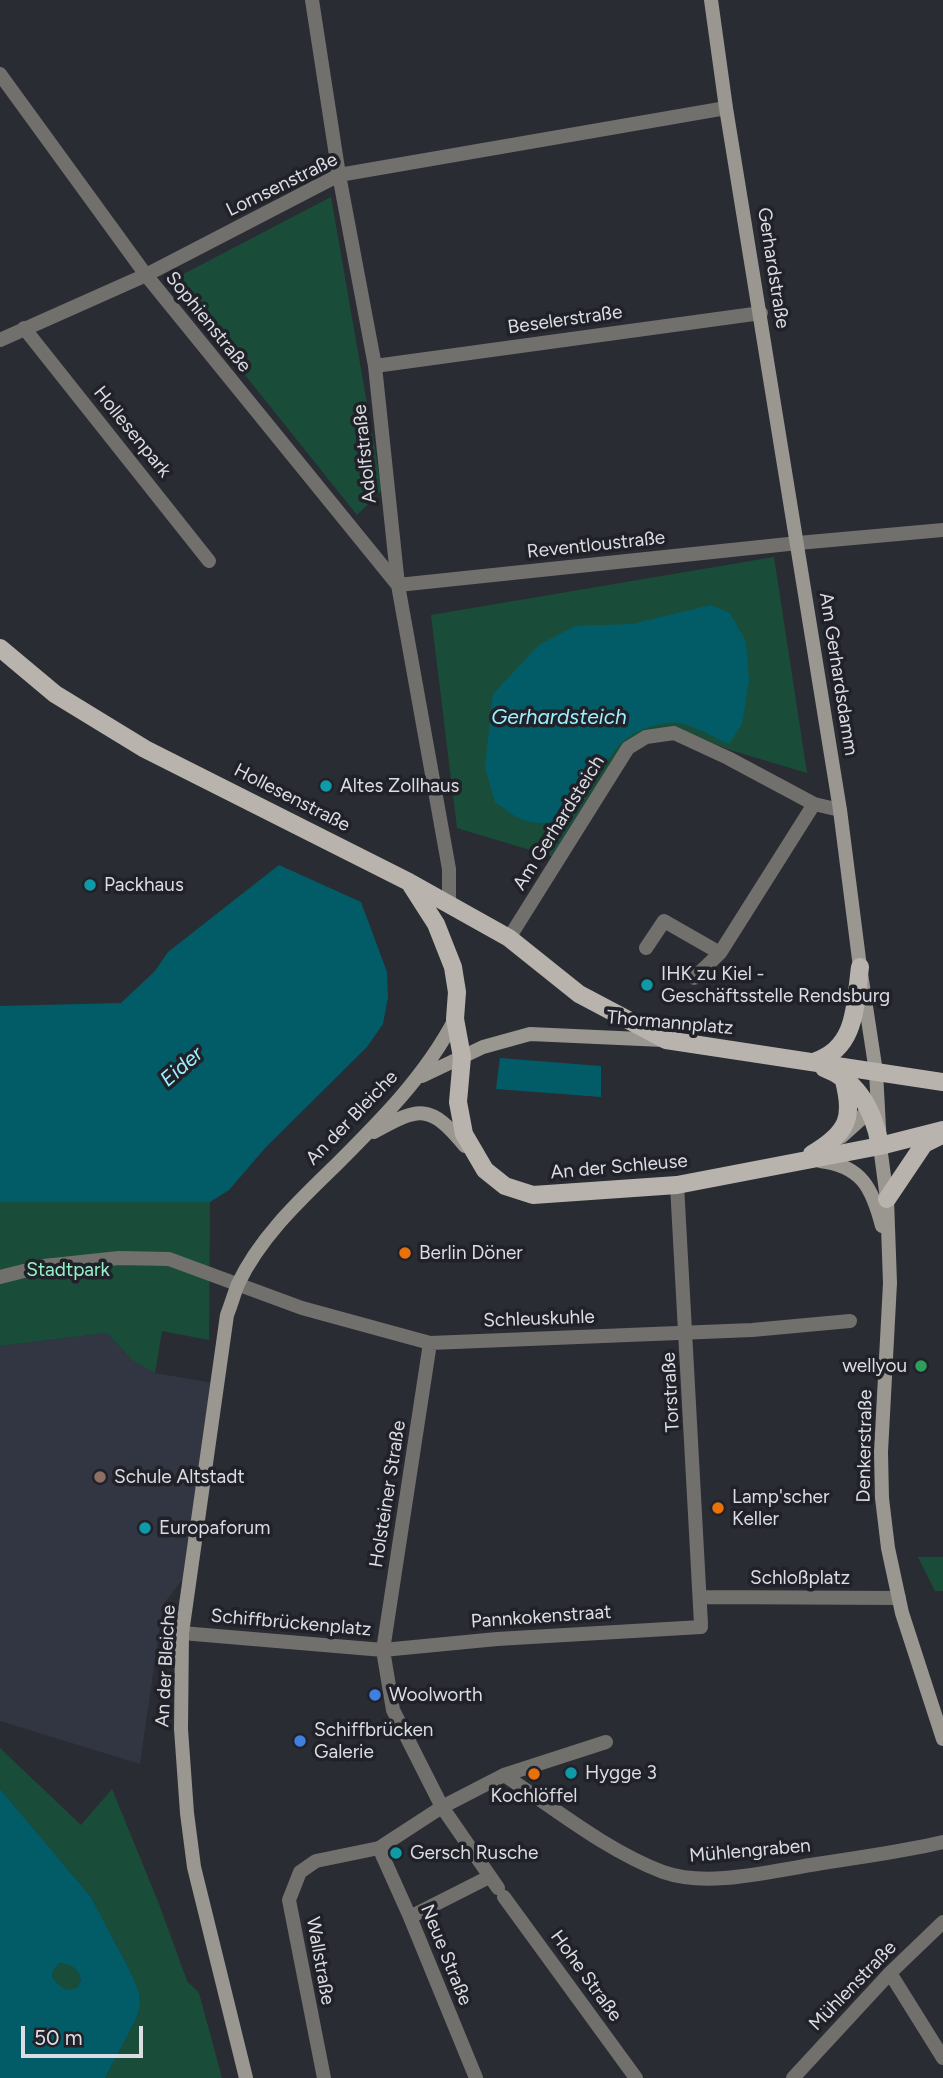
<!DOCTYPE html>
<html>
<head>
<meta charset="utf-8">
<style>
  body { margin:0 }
  #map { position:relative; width:943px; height:2078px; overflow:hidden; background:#2a2c33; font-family:Figtree,sans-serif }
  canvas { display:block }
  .scale { position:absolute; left:21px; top:2026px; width:122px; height:32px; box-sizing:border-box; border:4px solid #dcdde2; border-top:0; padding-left:9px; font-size:21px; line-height:24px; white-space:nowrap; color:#dcdde2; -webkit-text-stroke:5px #212229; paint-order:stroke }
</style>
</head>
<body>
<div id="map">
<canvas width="943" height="2078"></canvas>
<div class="scale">50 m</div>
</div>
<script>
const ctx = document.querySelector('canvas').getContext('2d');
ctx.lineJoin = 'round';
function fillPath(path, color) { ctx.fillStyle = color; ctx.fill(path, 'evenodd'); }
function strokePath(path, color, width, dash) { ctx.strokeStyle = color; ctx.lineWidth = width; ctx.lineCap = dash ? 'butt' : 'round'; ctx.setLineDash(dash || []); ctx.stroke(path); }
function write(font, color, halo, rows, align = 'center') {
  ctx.font = font + ' Figtree,sans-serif'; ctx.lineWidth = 7; ctx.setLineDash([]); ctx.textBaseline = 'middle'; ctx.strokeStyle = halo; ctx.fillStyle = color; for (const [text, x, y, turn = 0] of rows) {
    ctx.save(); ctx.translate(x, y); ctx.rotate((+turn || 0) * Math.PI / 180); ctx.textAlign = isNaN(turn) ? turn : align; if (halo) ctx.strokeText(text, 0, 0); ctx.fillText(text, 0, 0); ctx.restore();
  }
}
fillPath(new Path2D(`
  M107 1333 133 1361 155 1373 213 1383 188 1572 163 1605 140 1764 0 1721V1346Z`), '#323542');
fillPath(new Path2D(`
  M331 197 382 490 357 515 170 281Z
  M774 557 807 773 727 749 675 727 645 732 553 857 457 828 431 615Z
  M0 1202H210L209 1340 162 1331 155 1373 133 1361 107 1333 0 1346Z
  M918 1557H943V1591H935Z
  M0 1748 81 1825 112 1789 159 1904 187 1981 199 1993 222 2078H105L135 2021 140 2008 138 1992 127 1965 91 1897 0 1789Z
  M60 1963C72 1965 77 1968 81 1979L78 1987 71 1990 61 1988 52 1977 54 1969Z`), '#1a4d39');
fillPath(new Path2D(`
  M711 605 730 613 746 642 749 680 742 724 729 744C716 739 692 724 679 723 657 721 629 732 616 749 592 779 578 834 527 821 516 819 504 808 495 802L485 767 493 694 539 645 575 626 632 624Z
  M279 865 361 902 387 972 388 997 383 1024 367 1047 266 1147 229 1190 210 1202H0V1006L121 1003 155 971 168 952Z
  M500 1058 601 1066V1097L496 1089Z
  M0 1789 91 1897 127 1965 139 1992 140 2008 135 2021 105 2078H0ZM60 1963C72 1965 77 1968 81 1979L78 1987C66 1993 60 1987 52 1977L54 1969Z`), '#025c67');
strokePath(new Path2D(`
  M312 0 339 175 375 366 398 585 449 869V905
  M0 74 146 275 397 584
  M24 328 209 561
  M0 340 146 275 339 175 726 108
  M375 366 761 313
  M398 585 798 543 943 530
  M509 938 628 748 646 737 674 733 728 758 814 804 840 810
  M646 948 664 921 720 953
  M694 978 720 953 814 804
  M677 1185 701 1624
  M0 1277 44 1266 119 1258 169 1259 302 1308 430 1343 752 1330 850 1321
  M430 1343 383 1650 393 1710 442 1807 498 1888
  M701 1597 899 1598
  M182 1633 383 1650 497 1639 701 1627
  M504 1775C554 1808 607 1851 663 1872 708 1888 771 1871 817 1864 859 1857 901 1852 943 1842
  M379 1848 410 1917 476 2078
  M504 1897 636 2078
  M410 1917 489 1877
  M890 1973 943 2058
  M324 2078 289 1900 300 1872 316 1861 379 1848 442 1807 504 1775 606 1742
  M793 2078 890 1973 943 1922`), '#72706c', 14);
strokePath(new Path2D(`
  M711 0 726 108 840 810 860 967 876 1072 880 1146 887 1199 890 1283 881 1452 882 1498 888 1548 902 1613 943 1739
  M422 1076 483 1047 530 1034 663 1040
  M374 1132C419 1107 430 1103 465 1146
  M841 1137 861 1119 870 1102
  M820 1161C862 1166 872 1188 882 1226
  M246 2078 194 1867 187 1813 181 1729 182 1633 227 1315C231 1305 234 1294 238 1284 260 1237 300 1200 337 1164 381 1120 426 1075 455 1019`), '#9a9690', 14);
strokePath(new Path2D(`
  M0 648 55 694 145 749 409 882 509 938 579 994 666 1040 943 1082
  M411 885 436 924 453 967 457 992 455 1019 462 1057 458 1102 464 1134 485 1170 505 1186 533 1195 677 1185 880 1146 943 1130
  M816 1061C857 1047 855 1004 860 967
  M824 1068C859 1081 874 1111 880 1146
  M812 1154C849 1132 854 1117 843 1077
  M887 1199 924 1144 940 1136`), '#b8b3ac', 18);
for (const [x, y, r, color] of [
  [326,786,7,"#0f9aa8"],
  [90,885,7,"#0f9aa8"],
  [647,985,7,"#0f9aa8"],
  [405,1253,7,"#e8710a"],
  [921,1366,7,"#2e9e5b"],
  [100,1477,7,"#8d6e63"],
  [718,1508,7,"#e8710a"],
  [145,1528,7,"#0f9aa8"],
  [375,1695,7,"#3f7fe0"],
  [300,1741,7,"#3f7fe0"],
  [571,1773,7,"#0f9aa8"],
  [534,1774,7,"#e8710a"],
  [396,1853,7,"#0f9aa8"]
]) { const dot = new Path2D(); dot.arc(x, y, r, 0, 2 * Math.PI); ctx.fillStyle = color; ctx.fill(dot); strokePath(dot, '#212229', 2.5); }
write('19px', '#dcdde2', '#212229', [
  ["Lornsenstraße",282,185,-26],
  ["Gerhardstraße",773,268,81],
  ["Beselerstraße",565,320,-8],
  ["Sophienstraße",208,322,51],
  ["Hollesenpark",132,432,51],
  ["Adolfstraße",365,454,-96],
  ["Reventloustraße",596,545,-6],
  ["Am Gerhardsdamm",838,674,81],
  ["Hollesenstraße",292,798,27],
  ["Am Gerhardsteich",559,823,-58],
  ["Thormannplatz",670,1023,5],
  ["An der Bleiche",352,1118,-46],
  ["An der Schleuse",619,1167,-5],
  ["Schleuskuhle",539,1319,-2],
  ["Torstraße",671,1392,-93],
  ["Denkerstraße",865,1446,-89],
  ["Holsteiner Straße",388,1494,-81],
  ["Schloßplatz",800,1578],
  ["Pannkokenstraat",541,1617,-4],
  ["Schiffbrückenplatz",291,1623,5],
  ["An der Bleiche",166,1666,-87],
  ["Mühlengraben",750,1851,-5],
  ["Neue Straße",446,1955,68],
  ["Wallstraße",320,1961,80],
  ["Hohe Straße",586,1976,54],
  ["Mühlenstraße",853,1986,-46]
]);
write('19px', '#dcdde2', '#212229', [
  ["Altes Zollhaus",340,786],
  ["Packhaus",104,885],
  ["IHK zu Kiel -",661,974],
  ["Geschäftsstelle Rendsburg",661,996],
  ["Berlin Döner",419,1253],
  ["wellyou",907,1366,"right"],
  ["Schule Altstadt",114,1477],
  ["Lamp'scher",732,1497],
  ["Keller",732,1519],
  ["Europaforum",159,1528],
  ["Woolworth",389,1695],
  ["Schiffbrücken",314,1730],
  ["Galerie",314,1752],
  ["Hygge 3",585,1773],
  ["Kochlöffel",534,1796,"center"],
  ["Gersch Rusche",410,1853]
], 'left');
write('19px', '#96f1c9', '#212229', [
  ["Stadtpark",68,1270]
]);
write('italic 21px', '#9cf0fe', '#212229', [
  ["Gerhardsteich",559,718],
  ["Eider",182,1067,-41]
]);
</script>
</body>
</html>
